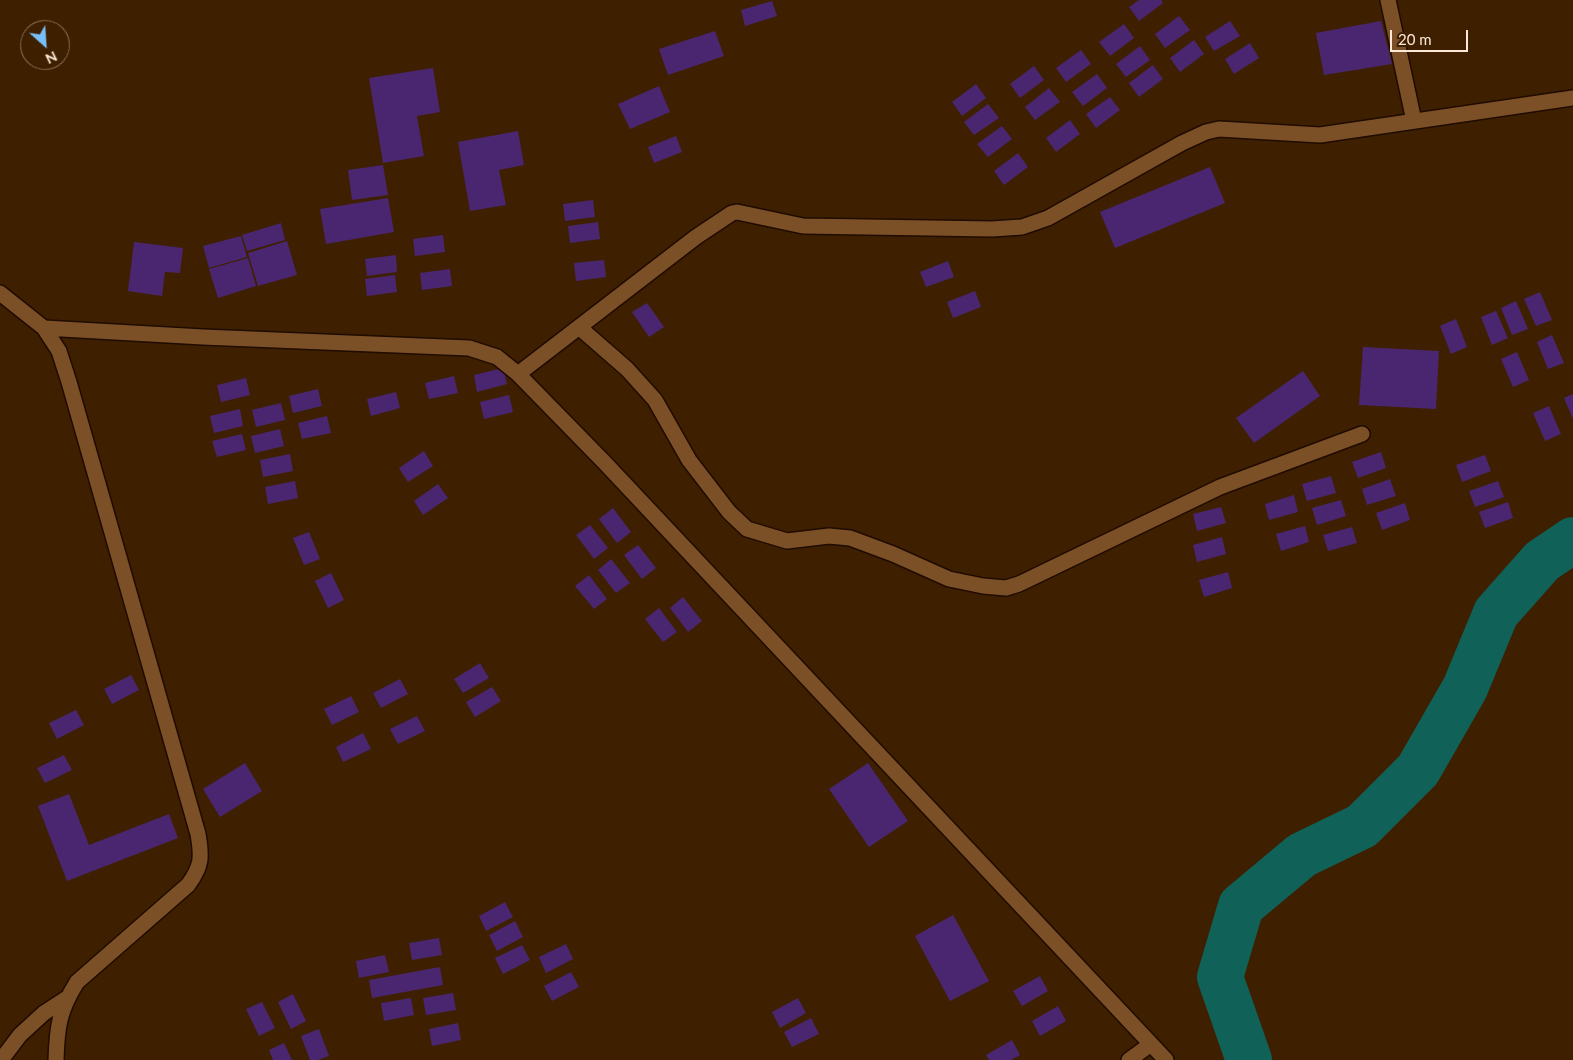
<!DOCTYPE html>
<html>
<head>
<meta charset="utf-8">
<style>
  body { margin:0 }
  #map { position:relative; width:1573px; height:1060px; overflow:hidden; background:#3e2000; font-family:Lato,sans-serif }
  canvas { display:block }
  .north { position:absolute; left:20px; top:20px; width:50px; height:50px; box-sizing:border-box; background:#3e2000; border:1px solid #8a7056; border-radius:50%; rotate:154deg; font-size:14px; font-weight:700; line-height:20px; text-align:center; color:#fde8d7 }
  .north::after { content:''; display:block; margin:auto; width:18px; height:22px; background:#77c0f7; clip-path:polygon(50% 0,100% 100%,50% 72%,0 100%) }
  .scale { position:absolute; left:1390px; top:30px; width:78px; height:22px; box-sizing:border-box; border:2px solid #fde8d7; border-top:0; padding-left:6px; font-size:15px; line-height:18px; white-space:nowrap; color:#fde8d7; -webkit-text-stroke:4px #3e2000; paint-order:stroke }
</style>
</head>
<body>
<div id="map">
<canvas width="1573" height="1060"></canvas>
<div class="north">N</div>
<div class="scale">20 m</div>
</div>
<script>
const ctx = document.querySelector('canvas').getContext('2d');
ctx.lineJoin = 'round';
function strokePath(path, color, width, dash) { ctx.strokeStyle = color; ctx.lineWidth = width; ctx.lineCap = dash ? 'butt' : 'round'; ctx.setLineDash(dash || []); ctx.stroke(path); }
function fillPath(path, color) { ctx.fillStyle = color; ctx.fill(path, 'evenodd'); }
strokePath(new Path2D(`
  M1249 1060 1220 977 1241 906 1302 855 1362 826 1418 770 1465 688 1496 613 1542 561 1573 540`), '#106158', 46);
fillPath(new Path2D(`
  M1139 0H1161L1163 3 1139 21 1129 7Z
  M772 1 777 16 745 26 741 10Z
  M1179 16 1190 30 1165 48 1155 34Z
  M1230 21 1240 36 1214 51 1205 37Z
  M1381 21 1392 64 1324 75 1316 33Z
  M1124 24 1134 38 1110 56 1099 42Z
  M715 31 724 56 668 75 659 49Z
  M1194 40 1204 54 1180 72 1170 58Z
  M1250 43 1259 58 1234 74 1225 59Z
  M1140 46 1150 60 1126 77 1116 64Z
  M1081 50 1091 64 1066 82 1056 68Z
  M1153 65 1163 79 1139 97 1129 83Z
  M1034 66 1044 80 1020 98 1010 84Z
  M433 68 440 112 417 116 424 156 383 163 369 78Z
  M1097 74 1107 88 1083 106 1072 92Z
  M976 84 986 98 962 116 952 102Z
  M659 86 670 112 630 129 618 104Z
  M1049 88 1060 102 1035 120 1025 107Z
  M1110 97 1120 110 1096 128 1086 114Z
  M988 104 999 118 974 135 964 122Z
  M1070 120 1080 134 1056 152 1046 138Z
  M1002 126 1012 139 988 157 977 144Z
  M518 131 524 165 499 170 506 205 470 211 458 142Z
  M676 136 682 152 654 163 648 147Z
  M1018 153 1028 167 1004 185 994 171Z
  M383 165 388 195 352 200 348 170Z
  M1210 167 1225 203 1115 248 1100 212Z
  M388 198 394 232 326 244 320 209Z
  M593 200 595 217 565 221 563 204Z
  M598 222 600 239 570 243 568 226Z
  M281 223 285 240 247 251 242 235Z
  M443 235 445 252 415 256 413 239Z
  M241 236 247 257 209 268 203 246Z
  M287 241 297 275 258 286 248 253Z
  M134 242 183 248 180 273 165 272 162 296 128 291Z
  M396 255 397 272 367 276 365 259Z
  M248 258 256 286 218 298 209 269Z
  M604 260 606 277 576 281 574 263Z
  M948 261 954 277 926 287 920 272Z
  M450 269 452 286 422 290 420 273Z
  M395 275 397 292 367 296 365 279Z
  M975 291 981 307 953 318 947 302Z
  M1540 292 1552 320 1536 326 1524 299Z
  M1516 301 1528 329 1512 335 1501 308Z
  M647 303 664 327 649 337 632 312Z
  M1496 311 1508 338 1492 345 1481 317Z
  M1456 319 1467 347 1451 354 1440 326Z
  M1552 335 1564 363 1548 369 1537 342Z
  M1363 347 1439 351 1436 409 1359 405Z
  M1517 352 1529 380 1513 387 1501 359Z
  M503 368 507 384 477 392 474 375Z
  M1303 371 1320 396 1254 443 1236 418Z
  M454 376 458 393 429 399 425 383Z
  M246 378 250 395 221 402 217 385Z
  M318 389 322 406 293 413 289 396Z
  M396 392 400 408 371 416 367 399Z
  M1573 394V419L1564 398Z
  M509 395 513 412 484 419 480 402Z
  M281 403 285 420 256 427 252 410Z
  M1549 406 1561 434 1545 441 1533 413Z
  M240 409 243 426 214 433 210 416Z
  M327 416 331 433 302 439 298 423Z
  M280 429 284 446 255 453 251 436Z
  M242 434 246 450 217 457 212 441Z
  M424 451 433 466 408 482 399 468Z
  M1381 452 1386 468 1358 478 1352 462Z
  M290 454 293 471 263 477 260 460Z
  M1485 455 1491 471 1462 482 1456 465Z
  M1331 476 1336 493 1307 501 1302 484Z
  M1390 479 1396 496 1367 505 1362 489Z
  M295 481 298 498 268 504 265 487Z
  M1498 481 1504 497 1475 507 1469 491Z
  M438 484 448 498 423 515 414 501Z
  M1294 495 1298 512 1269 520 1265 504Z
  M1341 500 1346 516 1317 525 1312 508Z
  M1508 502 1513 518 1485 528 1479 512Z
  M1405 503 1410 520 1382 530 1376 513Z
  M1221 507 1226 523 1197 531 1193 514Z
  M613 508 631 532 617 543 599 519Z
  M590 525 608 548 594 559 576 535Z
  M1305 526 1309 542 1281 551 1276 534Z
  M1352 527 1357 543 1328 551 1323 535Z
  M309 532 320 559 304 565 293 538Z
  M1222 537 1226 554 1197 562 1193 545Z
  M638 545 656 568 642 579 624 555Z
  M611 559 630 583 616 593 598 570Z
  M1228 572 1232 588 1204 597 1199 580Z
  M331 573 344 600 328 608 315 581Z
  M589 575 607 599 594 609 575 586Z
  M683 597 702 621 688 632 670 608Z
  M659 608 677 632 663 642 645 619Z
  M480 663 489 678 463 693 454 679Z
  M131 675 139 690 112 704 104 689Z
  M400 679 408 694 381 708 373 693Z
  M492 687 501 701 475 717 466 702Z
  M351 696 359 712 332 725 324 709Z
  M76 710 84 725 57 739 49 723Z
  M417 716 425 731 398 744 390 729Z
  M363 733 371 749 343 762 336 747Z
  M64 755 72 770 45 783 37 768Z
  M245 763 262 791 220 817 203 789Z
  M868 763 908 821 869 847 829 789Z
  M69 794 89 845 169 814 178 838 67 881 38 806Z
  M505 902 513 917 486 931 479 916Z
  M953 915 989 981 950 1001 915 936Z
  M515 921 523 937 497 951 489 935Z
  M439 938 442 955 412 960 409 943Z
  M566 944 573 959 546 973 539 957Z
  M522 945 530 960 503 974 495 958Z
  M385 955 389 972 359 978 356 961Z
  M440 967 443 985 372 998 369 980Z
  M571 972 579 987 552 1001 544 986Z
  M1040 976 1048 991 1022 1006 1013 991Z
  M453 993 456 1010 426 1015 423 998Z
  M293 994 306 1021 291 1029 278 1002Z
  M411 998 414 1015 384 1021 381 1003Z
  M798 998 806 1013 780 1028 772 1012Z
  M262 1002 275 1028 259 1036 246 1009Z
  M1058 1006 1066 1021 1040 1036 1032 1021Z
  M811 1018 819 1034 792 1047 784 1032Z
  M458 1023 461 1040 432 1046 429 1029Z
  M319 1029 329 1056 318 1060H310L301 1036Z
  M1012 1040 1020 1055 1011 1060H989L986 1055Z
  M284 1043 292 1060H273L269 1050Z`), '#4a2670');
const minor = new Path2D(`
  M1388 0 1414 121
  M0 293 44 328 59 351 69 382 198 834C202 857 202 866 188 885L77 982C59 1011 57 1027 56 1060
  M44 328 203 337 469 348 497 357 518 374 605 463 1166 1060
  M580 328 627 369 655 400 689 460 729 512 747 529 787 541 829 536 850 538 893 554 949 579 983 586 1006 588 1019 584 1220 487 1362 434
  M518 374 696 237 732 213 737 212 803 226 992 229 1022 227 1048 218 1182 143 1206 132 1219 129 1320 135 1573 98
  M1 1060 20 1035 44 1013 67 998
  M1129 1060 1151 1044`);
strokePath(minor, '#200b00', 18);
strokePath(minor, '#7c5026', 15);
</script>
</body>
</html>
